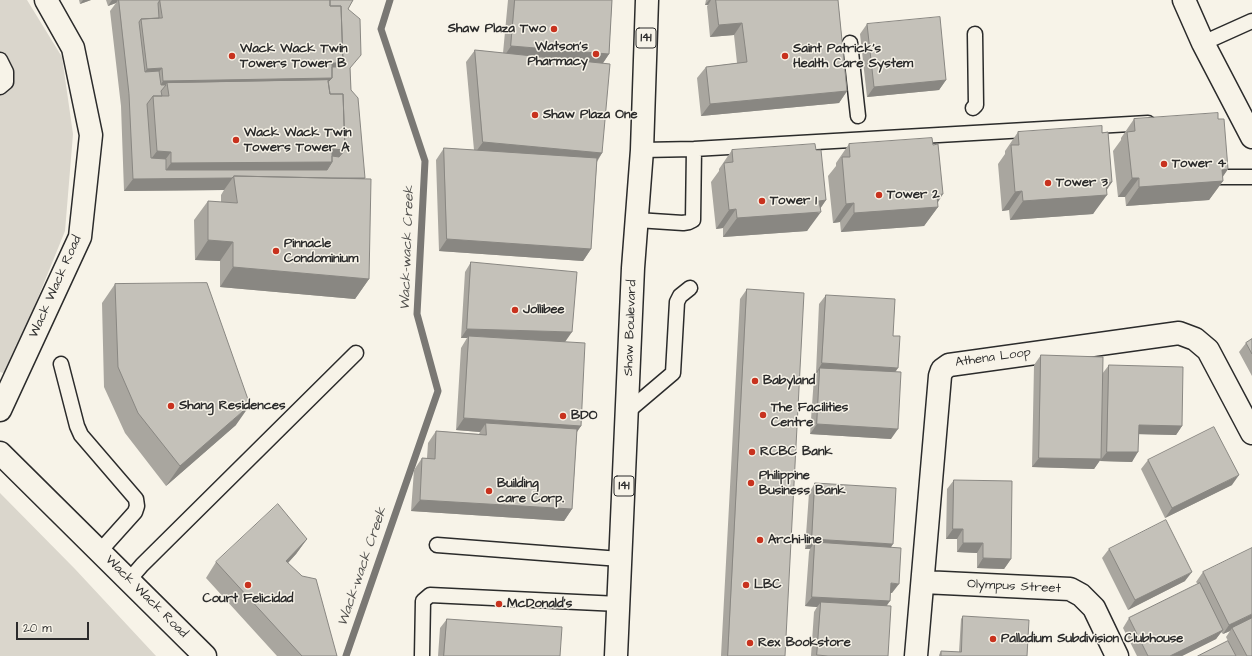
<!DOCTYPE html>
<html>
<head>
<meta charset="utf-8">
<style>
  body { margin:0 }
  #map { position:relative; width:1252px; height:656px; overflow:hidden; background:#f7f3e8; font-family:"Architects Daughter",sans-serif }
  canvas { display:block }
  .scale { position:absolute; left:16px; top:622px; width:73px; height:18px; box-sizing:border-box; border:2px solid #2b2b2b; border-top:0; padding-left:5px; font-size:12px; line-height:14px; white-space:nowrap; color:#2b2b2b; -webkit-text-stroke:3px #f7f3e8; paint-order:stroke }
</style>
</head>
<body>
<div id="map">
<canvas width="1252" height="656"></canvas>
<div class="scale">20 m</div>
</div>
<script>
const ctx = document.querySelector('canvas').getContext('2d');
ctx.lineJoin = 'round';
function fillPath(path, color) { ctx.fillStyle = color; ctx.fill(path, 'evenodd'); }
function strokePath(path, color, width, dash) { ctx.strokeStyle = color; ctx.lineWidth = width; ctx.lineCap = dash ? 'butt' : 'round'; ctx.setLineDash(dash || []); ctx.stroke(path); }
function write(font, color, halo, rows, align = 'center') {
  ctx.font = font + ' "Architects Daughter",sans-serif'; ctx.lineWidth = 3; ctx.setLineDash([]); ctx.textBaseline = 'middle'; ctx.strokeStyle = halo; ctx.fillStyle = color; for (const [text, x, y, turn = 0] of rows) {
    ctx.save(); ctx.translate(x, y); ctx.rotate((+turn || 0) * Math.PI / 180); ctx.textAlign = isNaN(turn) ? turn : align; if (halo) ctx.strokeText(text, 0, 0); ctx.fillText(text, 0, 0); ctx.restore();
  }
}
fillPath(new Path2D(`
  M0 0H27L62 57 73 134 65 231 7 374 0 372Z
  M0 493 75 569 156 656H0Z`), '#dad6cc');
strokePath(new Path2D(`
  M346 656 438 391 417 314 425 161 381 29 390 0`), '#7a7874', 7);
const service = new Path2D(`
  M850 43 858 116
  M1203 43 1252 21
  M0 60 6 72V82L0 87
  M973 108 976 105 975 34
  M642 150 694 149 1148 123
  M1214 177H1252
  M637 220 683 223 689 222 693 220 694 149
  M61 364 77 426 81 435 136 499 137 506 135 512 100 551
  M627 412 673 373 677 302 680 296 690 288
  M437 545 620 559
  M129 580 142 565 356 353
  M422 656 423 601 430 595 619 604`);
const minor = new Path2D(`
  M1184 0 1203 43 1252 137
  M0 410 80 237 91 135 73 48 46 0
  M0 453 205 656
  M923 582 1070 589 1081 595 1094 608 1117 656
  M916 656 940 376 942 370 949 365 1179 333 1195 339 1208 350 1252 433`);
const primary = new Path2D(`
  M616 656 633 268 642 150 647 0`);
strokePath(service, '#2b2b2b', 17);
strokePath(minor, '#2b2b2b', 25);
strokePath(primary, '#2b2b2b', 25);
strokePath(service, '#f7f3e8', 14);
strokePath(minor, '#f7f3e8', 22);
strokePath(primary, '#f7f3e8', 22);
fillPath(new Path2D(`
  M79 0H91L80 4Z
  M106 0H353L348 9 351 90 364 179 369 279 355 299 220 287V261L195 260 194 220 208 201 221 202V195L224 190 124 191 121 106 110 11 116 3 108 6Z
  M508 0H612L609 54 603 63 602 153 597 162 591 249 583 261 439 251 436 160 444 148 474 150 466 62 475 50 503 53Z
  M706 0H838L847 91 839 103 701 116 697 78 706 67 737 63 734 35 710 37 707 6 708 5H705Z
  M867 24 946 80 939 90 867 97 860 34Z
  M1134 119H1218L1228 169 1222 177 1223 181 1209 200 1126 206 1125 197H1118L1113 151 1121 140V138Z
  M1018 132 1102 133 1112 182 1106 191 1093 214 1010 220 1009 210 1002 211 998 164 1005 154V151Z
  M849 144 937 203 938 207 924 226 841 232 840 222 833 223 828 176 836 166V163Z
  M732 150H816L826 200 820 209 807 231 723 237V228L716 229 711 182 719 171V169Z
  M471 262 565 342 581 426 577 431 572 509 564 521 411 511 414 470 422 458H427L428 443 436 431 479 434 480 432 456 430 461 348 467 338H461L465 272Z
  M115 284 236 425 166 486 125 433 104 387 102 303Z
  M747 289 785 656H721L740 299Z
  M826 295 893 336 895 372 891 439 810 434 814 377 817 373H816L819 304Z
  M1252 339V376L1239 352 1246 343Z
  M1041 355 1102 374 1109 365 1182 426 1176 435 1139 434 1132 462 1100 461V460L1094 469 1032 467 1034 365Z
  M1148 460 1232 485 1165 518 1141 469Z
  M954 480 1011 559 1004 569 977 568V553L957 552V539H946L947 489Z
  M815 483 891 547 892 593H890L886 606 888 656H811L814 612 817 607 805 606 809 552 810 549H805L809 493Z
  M307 539 296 554 288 563 337 656H277L206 578 216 562Z
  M1109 549 1185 581 1128 610 1102 558Z
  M1203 572 1252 656H1198L1228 641 1226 637 1230 631 1223 634 1221 632 1216 639 1182 656H1137L1123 628 1129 618 1198 584 1196 582Z
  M963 616 1027 656H939V655L941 651 959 652 961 619Z
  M447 619 560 656H438L440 628Z`), '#a9a69f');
fillPath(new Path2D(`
  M83 0H91L80 4Z
  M112 0H118L116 3 108 6Z
  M709 0H711L708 5H705Z
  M742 23 734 35 710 37 719 25Z
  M511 46 609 54 601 66 503 58Z
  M332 63H343L323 89 169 96 167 83 157 97H153L163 81Z
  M162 68 151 83 136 84 147 69Z
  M946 80 939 90 867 97 874 87Z
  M847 91 839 103 701 116 710 104Z
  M483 142 602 153 594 165 475 153Z
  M332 149 345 150 365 178 357 190 234 176 224 190 124 191 133 179H160L171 163Z
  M157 151 171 152 157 171 143 170Z
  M1228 169 1220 181H1223L1209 200 1126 206 1139 187 1222 170Z
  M1132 178H1139L1125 197H1118Z
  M1112 182 1103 195H1107L1093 214 1010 220 1023 201Z
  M1022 191 1009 210 1002 211 1015 192Z
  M943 194 935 207H938L924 226 841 232 854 213 937 195Z
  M826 200 817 213 821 212 807 231 723 237 737 218 819 201Z
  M854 203 840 222 833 223 846 204Z
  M736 209 723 228 716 229 729 210Z
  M447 239 591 249 583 261 439 251Z
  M208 240 233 242 220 261 195 260Z
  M233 267 369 279 355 299 220 287Z
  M467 329 572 332 565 342 469 336 467 338H461Z
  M822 363 898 368 892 377 820 368 817 373H816Z
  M250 405 236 425 166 486 180 466Z
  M464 418 581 426 573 438 486 423 480 432 456 430Z
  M817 424 898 429 891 439 810 434Z
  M1139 425 1182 426 1176 435 1132 434Z
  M1107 452H1138L1132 462 1100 461Z
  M1039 458 1101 459 1094 469 1032 467Z
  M1239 475 1232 485 1165 518 1172 508Z
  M420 500 572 509 564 521 411 511Z
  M953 529H963L957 539H946Z
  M307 539 296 554 275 577 286 561Z
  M812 539 893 544 887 554 815 542 810 549H805Z
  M963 543H983L977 553 957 552Z
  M983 558 1011 559 1004 569 977 568Z
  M1192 572 1185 581 1128 610 1135 600Z
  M891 583 899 584 892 593H884Z
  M812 597 890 601 883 611 821 602 817 607 805 606Z
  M1252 614V620L1232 628 1230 631 1223 634 1229 625Z
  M1223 630 1216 639 1182 656H1170Z`), '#898782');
const building = new Path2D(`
  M119 0H160L158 3 159 18 141 19 139 22 145 72 159 71 161 85H166L161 91 162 96H153L147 104 151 158 166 159V170H327L332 162V156L339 157 345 150 343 94H330L328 81H329L332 78V67H341L343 63 341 6H330V0H353L348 9 360 19 361 55 350 68 351 90 358 98 365 178H331L234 176 232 178 133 179 129 94Z
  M160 0H330V6H341L343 63H332V78L163 81 162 68 147 69 141 19 162 18Z
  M515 0H612L609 54 511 46Z
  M716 0H838L847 91 710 104 706 67 747 62 742 23 719 25Z
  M940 17 946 80 874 87 867 24Z
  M475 50 610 64 602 153 483 142Z
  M328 80 330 94H343L345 150 332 149V162L171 163V152L157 151 153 96H169L167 83Z
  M1218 113V119H1224L1228 169 1222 170 1223 181 1139 187V178H1132L1127 132 1135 131 1134 119Z
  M1102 126V133L1108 132 1112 182 1106 183 1107 195 1023 201 1022 191 1015 192 1011 145H1019L1018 132Z
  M932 138 933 145 938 144 943 194 937 195 938 207 854 213V203L846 204 842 157H850L849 144Z
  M815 144 816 150H821L826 200 819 201 821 212 737 218 736 209 729 210 724 163 733 162 732 150Z
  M444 148 597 158 591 249 447 239Z
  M234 176 371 179 369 279 233 267V242L208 240V201L237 203Z
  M471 262 577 272 572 332 467 329Z
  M207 283 250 405 180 466 138 413 118 367 115 284Z
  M747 289 804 293 785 656H728Z
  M826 295 895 299 893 336H900L898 368 822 363Z
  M469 336 585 343 581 426 464 418Z
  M1252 339V354L1246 343Z
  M1041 355 1103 357 1101 459 1039 458Z
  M1109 365 1183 367 1182 426 1139 425 1138 452H1107Z
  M820 368 901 372 898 429 817 424Z
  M486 423 577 429 572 509 420 500 422 458 435 459 436 431 486 435Z
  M1214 427 1239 475 1172 508 1148 460Z
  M954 480 1012 481 1011 559 983 558V543H963V529H953Z
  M815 483 896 488 893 544 812 539Z
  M278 504 307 539 286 561 302 576 316 579 337 656H302L216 562Z
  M1166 520 1192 572 1135 600 1109 549Z
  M815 542 901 548 899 584 891 583 890 601 812 597Z
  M1252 548V614L1229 625 1203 572Z
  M1200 583 1223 630 1170 656H1148L1129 618Z
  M821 602 891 606 888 656H828L817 655Z
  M963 616 1029 620 1027 656H941V651L961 652Z
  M1252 618V656H1247L1232 628Z
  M447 619 562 627 560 656H444Z
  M1228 641 1236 656H1198Z`);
fillPath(building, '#c4c1b9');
strokePath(building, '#898782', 1);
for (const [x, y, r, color] of [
  [554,29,4,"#c8321e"],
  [596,54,4,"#c8321e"],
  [232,56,4,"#c8321e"],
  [785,56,4,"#c8321e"],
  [535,115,4,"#c8321e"],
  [236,140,4,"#c8321e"],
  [1164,164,4,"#c8321e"],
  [1048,183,4,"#c8321e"],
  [879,195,4,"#c8321e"],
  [762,201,4,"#c8321e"],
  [276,251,4,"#c8321e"],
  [515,310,4,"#c8321e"],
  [755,381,4,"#c8321e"],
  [171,406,4,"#c8321e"],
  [763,415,4,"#c8321e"],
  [563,416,4,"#c8321e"],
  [752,452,4,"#c8321e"],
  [751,483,4,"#c8321e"],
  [489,491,4,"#c8321e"],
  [760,540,4,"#c8321e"],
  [248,585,4,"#c8321e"],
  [746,585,4,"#c8321e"],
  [499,604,4,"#c8321e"],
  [993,639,4,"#c8321e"],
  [750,643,4,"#c8321e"]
]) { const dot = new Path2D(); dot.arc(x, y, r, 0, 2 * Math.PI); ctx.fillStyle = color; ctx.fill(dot); strokePath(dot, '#f7f3e8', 1.5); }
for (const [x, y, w] of [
  [646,38,20],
  [624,486,20]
]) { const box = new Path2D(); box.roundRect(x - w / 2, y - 10, w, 20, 3); ctx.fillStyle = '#f7f3e8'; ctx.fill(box); strokePath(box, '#2b2b2b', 1); }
write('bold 12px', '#2b2b2b', null, [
  ["141",646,38],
  ["141",624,486]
]);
write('bold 13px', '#2b2b2b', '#f7f3e8', [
  ["Shaw Plaza Two",546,29,"right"],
  ["Watson's",588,47,"right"],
  ["Pharmacy",588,62,"right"],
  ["Wack Wack Twin",240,49],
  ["Towers Tower B",240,64],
  ["Saint Patrick's",793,49],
  ["Health Care System",793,64],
  ["Shaw Plaza One",543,115],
  ["Wack Wack Twin",244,133],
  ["Towers Tower A",244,148],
  ["Tower 4",1172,164],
  ["Tower 3",1056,183],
  ["Tower 2",887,195],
  ["Tower 1",770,201],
  ["Pinnacle",284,244],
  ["Condominium",284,259],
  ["Jollibee",523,310],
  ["Babyland",763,381],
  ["Shang Residences",179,406],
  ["The Facilities",771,408],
  ["Centre",771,423],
  ["BDO",571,416],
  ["RCBC Bank",760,452],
  ["Philippine",759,476],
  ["Business Bank",759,491],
  ["Building",497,484],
  ["care Corp.",497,499],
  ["Archi-line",768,540],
  ["LBC",754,585],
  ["Court Felicidad",248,599,"center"],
  ["McDonald's",507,604],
  ["Palladium Subdivision Clubhouse",1001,639],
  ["Rex Bookstore",758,643]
], 'left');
write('13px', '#2b2b2b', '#f7f3e8', [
  ["Wack Wack Road",56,287,-66],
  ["Shaw Boulevard",631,328,-88],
  ["Athena Loop",993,358,-8],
  ["Olympus Street",1014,587,3],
  ["Wack Wack Road",146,597,45]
]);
write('italic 14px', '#53524f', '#f7f3e8', [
  ["Wack-wack Creek",408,248,-88],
  ["Wack-wack Creek",363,567,-71]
]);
</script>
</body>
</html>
